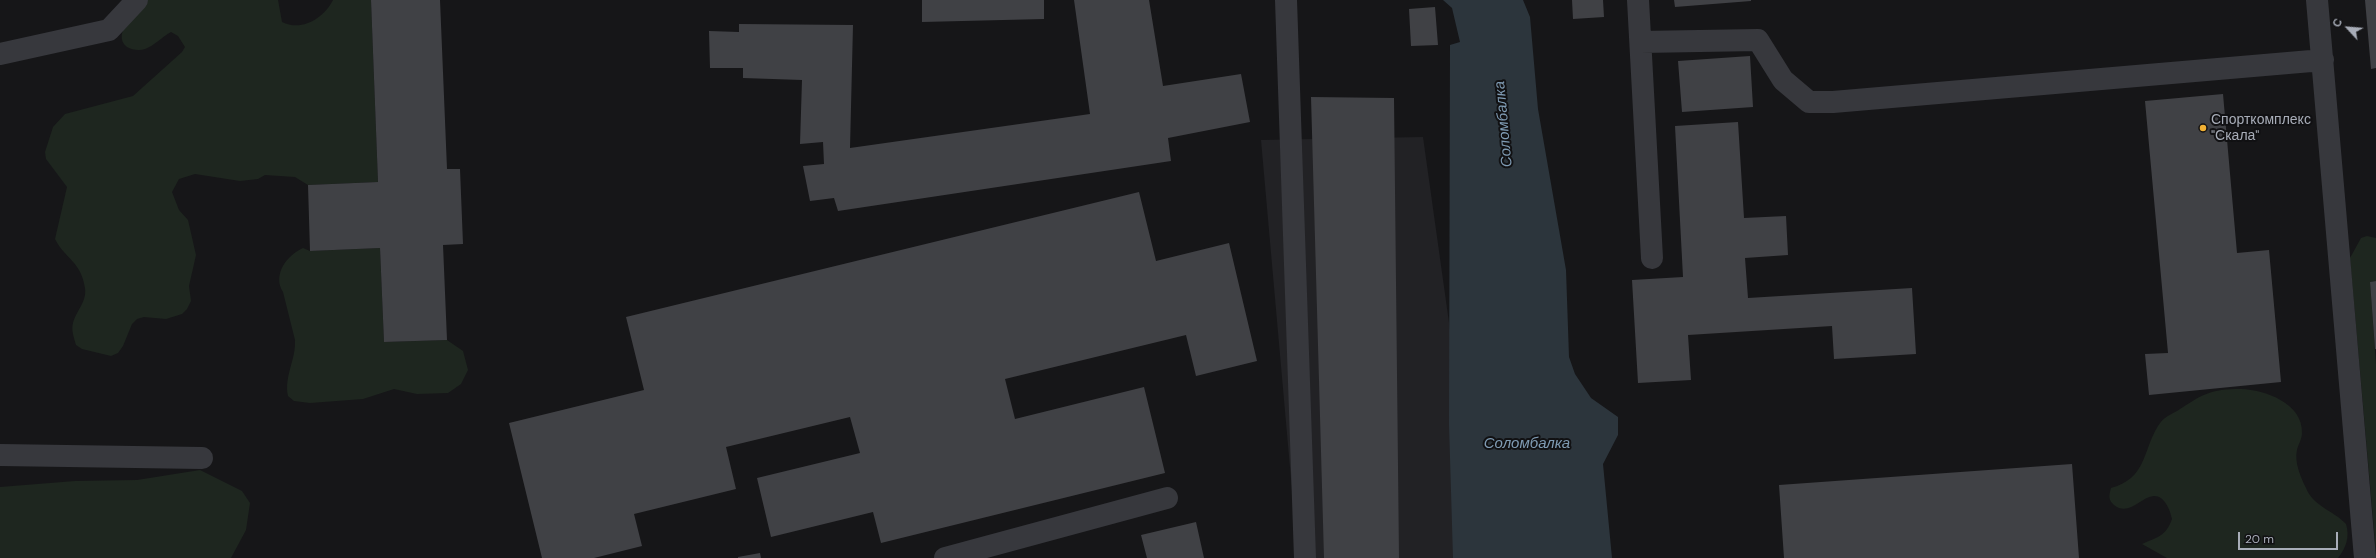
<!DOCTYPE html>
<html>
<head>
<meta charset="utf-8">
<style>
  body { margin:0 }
  #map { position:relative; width:2376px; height:558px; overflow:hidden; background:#161618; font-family:"DM Sans",sans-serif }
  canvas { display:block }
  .north { position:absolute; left:2328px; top:8px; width:40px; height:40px; -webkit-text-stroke:3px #111113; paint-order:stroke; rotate:296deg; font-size:11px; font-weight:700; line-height:16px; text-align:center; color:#a8adb8 }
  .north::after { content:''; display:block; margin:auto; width:14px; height:18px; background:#a8adb8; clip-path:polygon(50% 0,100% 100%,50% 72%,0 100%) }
  .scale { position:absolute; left:2238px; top:532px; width:100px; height:18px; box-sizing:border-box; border:2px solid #a8adb8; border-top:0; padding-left:5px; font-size:12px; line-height:14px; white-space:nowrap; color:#a8adb8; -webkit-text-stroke:3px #111113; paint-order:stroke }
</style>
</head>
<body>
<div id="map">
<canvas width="2376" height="558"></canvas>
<div class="north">С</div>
<div class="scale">20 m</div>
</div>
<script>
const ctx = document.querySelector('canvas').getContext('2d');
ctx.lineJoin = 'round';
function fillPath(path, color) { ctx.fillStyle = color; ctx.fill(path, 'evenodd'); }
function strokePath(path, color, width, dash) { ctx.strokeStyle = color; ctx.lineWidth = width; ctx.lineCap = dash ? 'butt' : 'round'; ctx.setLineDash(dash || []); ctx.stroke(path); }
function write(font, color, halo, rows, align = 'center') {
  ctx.font = font + ' "DM Sans",sans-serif'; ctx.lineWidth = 4; ctx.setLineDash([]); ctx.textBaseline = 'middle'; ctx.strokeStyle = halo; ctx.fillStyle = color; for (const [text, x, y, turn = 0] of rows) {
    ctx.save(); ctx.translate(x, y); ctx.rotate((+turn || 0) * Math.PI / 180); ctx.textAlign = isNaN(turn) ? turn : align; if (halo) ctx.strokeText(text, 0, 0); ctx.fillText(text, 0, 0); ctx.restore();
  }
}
fillPath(new Path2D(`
  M1423 137 1482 558H1298L1261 140Z`), '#222225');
fillPath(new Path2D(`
  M145 0H278L282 22C302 32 324 18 333 0H371L378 182 308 185 295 177 265 175 258 179 240 181 195 174 179 179 172 192 179 210 188 220 196 255 189 286 191 301 187 309 182 314 166 319 144 317 137 319 132 324 123 346 118 353 111 356 82 349 76 345C74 338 71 330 73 323 76 311 87 302 85 288 81 261 65 259 55 239L67 187 46 159 45 152 53 127 65 114 133 96 182 52 185 47 178 36 171 32C162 37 154 46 145 49 140 51 132 50 127 47 111 35 136 9 145 0Z
  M2367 236 2376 238V281L2370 282 2376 364V552L2350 258 2361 238Z
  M303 248 310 251 380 248 384 342 447 340 463 351 468 370 461 384 448 393 417 394 394 389 363 399 310 403 294 401 288 396C284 376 296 360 295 340L283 292C272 275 287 255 303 248Z
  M2241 389C2265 390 2303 403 2302 433 2302 439 2298 445 2297 450 2294 462 2301 478 2306 488 2314 507 2333 510 2346 524 2350 537 2346 548 2338 558H2167L2142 544C2158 537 2166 536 2172 519 2170 510 2165 496 2154 496 2140 497 2129 517 2114 505 2108 500 2109 495 2111 488 2147 478 2142 452 2158 426 2163 418 2169 415 2177 411 2203 394 2210 389 2241 389Z
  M200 470 242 491 250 503 246 530 231 558H0V487L75 481 137 480Z`), '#1e261f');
fillPath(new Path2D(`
  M1443 0H1523L1530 17 1538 109 1566 270 1569 357 1575 374 1591 398 1618 417V435L1603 464 1612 558H1453L1449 424 1450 45 1460 42 1452 8Z`), '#2c353c');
fillPath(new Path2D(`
  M371 0H440L447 169H460L463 244 443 245 447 340 384 342 380 248 310 251 308 185 378 182Z
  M922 0H1044V19L922 22Z
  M1074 0H1149L1163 86 1241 74 1250 122 1168 138 1171 161 838 211 834 198 810 201 803 166 824 164 823 142 800 144 802 80 743 78V68H710L709 31 739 32V24L853 25 850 148 1090 114Z
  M1572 0H1603L1604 17 1573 19Z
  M1674 0H1751V1L1675 7Z
  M2365 0H2376V68L2371 69Z
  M1435 7 1438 45 1411 46 1409 9Z
  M1750 56 1753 107 1682 112 1678 61Z
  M2223 94 2237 253 2269 250 2281 382 2149 395 2145 354 2168 353 2145 101Z
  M1311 97 1394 98 1399 558H1324Z
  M1738 122 1744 218 1786 216 1788 255 1745 258 1748 298 1912 288 1916 354 1834 359 1832 326 1688 335 1691 380 1638 383 1632 280 1683 277 1675 126Z
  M1139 192 1156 261 1229 243 1257 361 1196 376 1186 335 1005 379 1015 419 1144 387 1165 473 881 543 873 512 771 537 757 478 860 453 850 417 726 447 736 489 634 514 642 546 594 558H542L509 423 644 390 626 317Z
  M2376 281V349H2375L2370 282Z
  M2072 464 2079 558H1784L1779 485Z
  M1196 522 1204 558H1147L1141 535Z
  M760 553 761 558H738V557Z`), '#404145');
strokePath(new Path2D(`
  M1286 0 1305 558
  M1638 0 1652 258
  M2317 0 2365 558
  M1641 42 1758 40 1783 80 1809 102H1833L2323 60
  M0 54 109 30 137 0
  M0 455 202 458
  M945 558 1167 498`), '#37383d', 22);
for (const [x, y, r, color] of [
  [2203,128,4,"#f2b134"]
]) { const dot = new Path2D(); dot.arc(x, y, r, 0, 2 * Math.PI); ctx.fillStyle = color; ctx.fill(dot); strokePath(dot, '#111113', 1.5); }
write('14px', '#a8adb8', '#111113', [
  ["Спорткомплекс",2211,120],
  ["\"Скала\"",2211,136]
], 'left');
write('italic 15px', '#7f9bb3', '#111113', [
  ["Соломбалка",1504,124,-95],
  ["Соломбалка",1527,444]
]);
</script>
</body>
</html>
